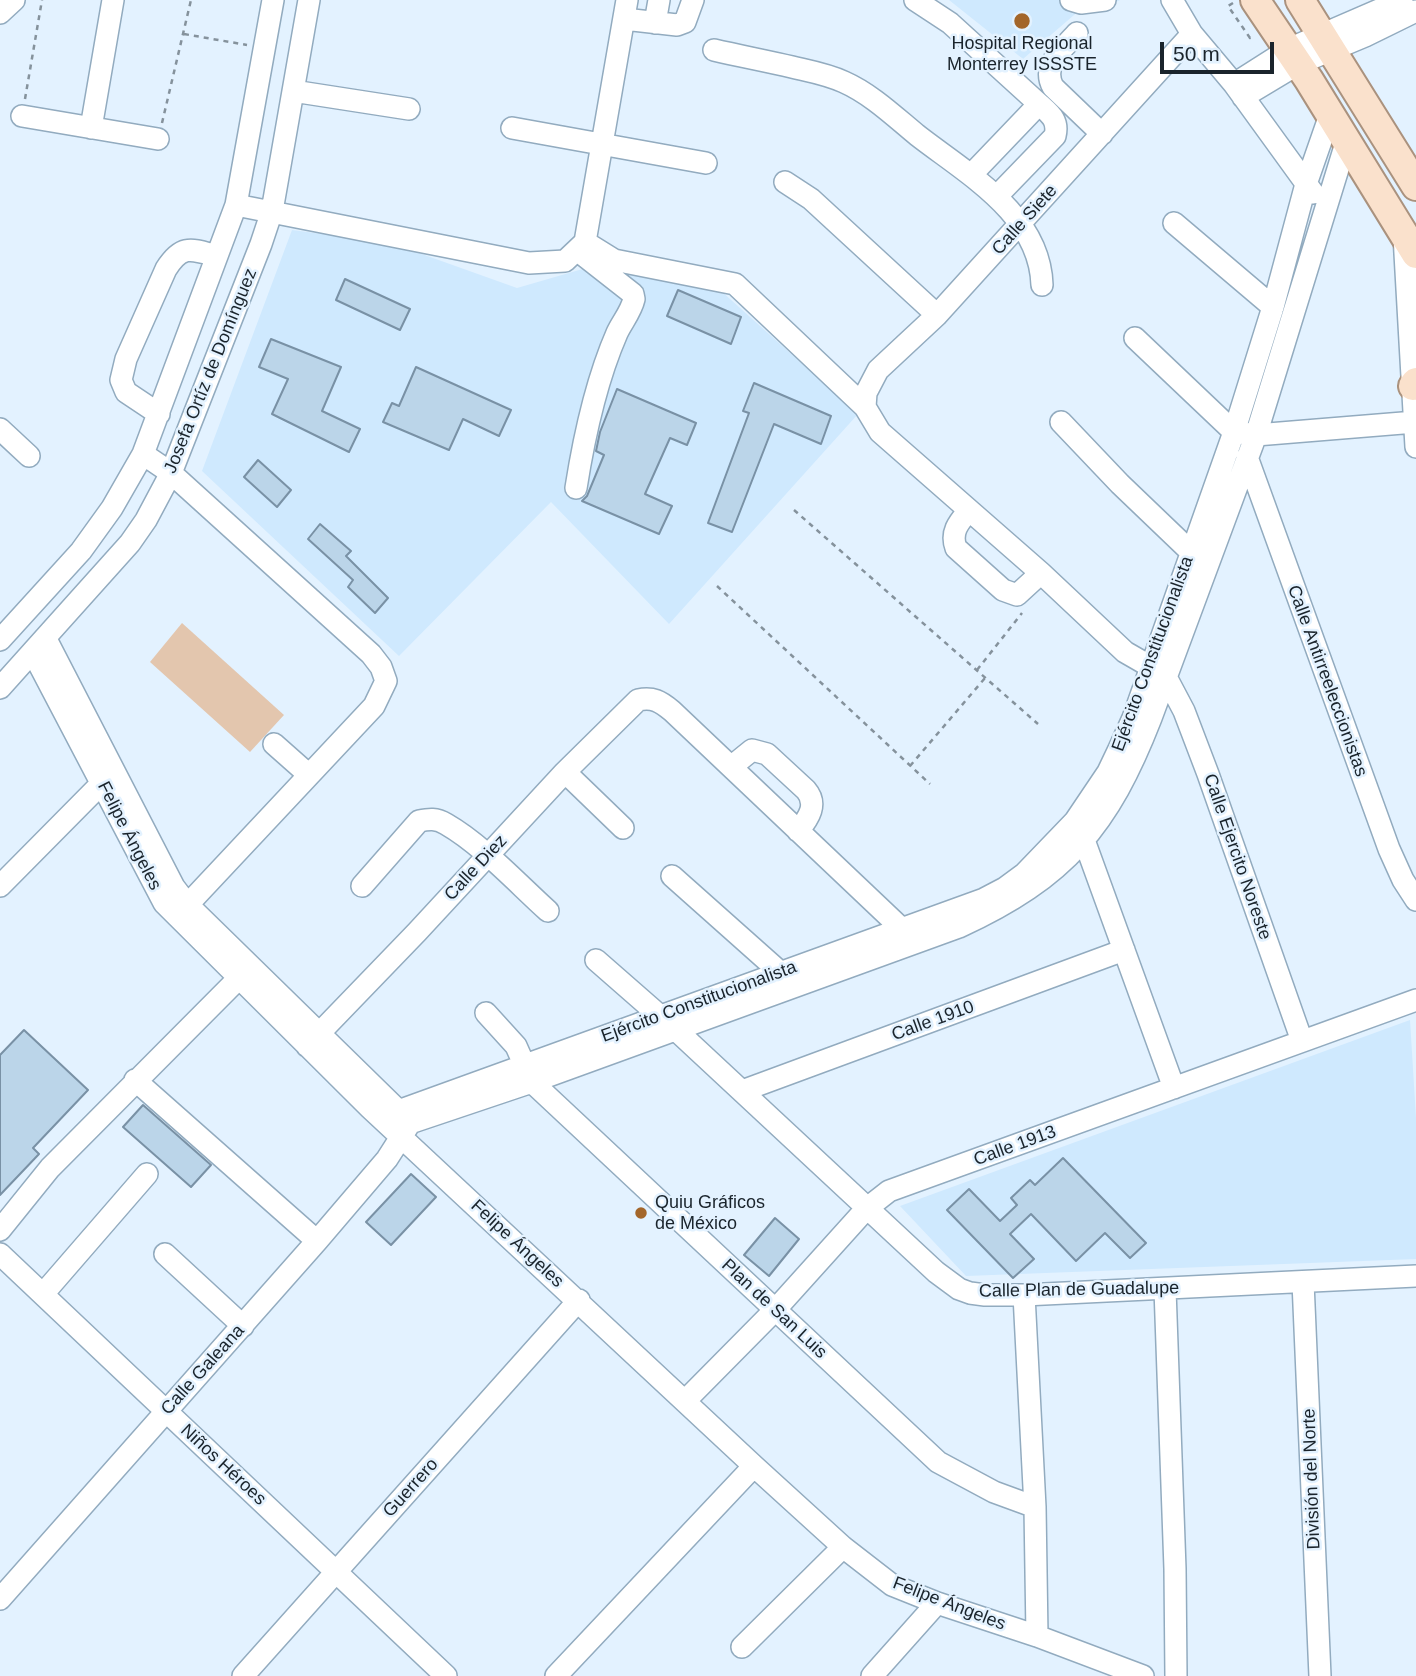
<!DOCTYPE html>
<html>
<head>
<meta charset="utf-8">
<style>
  body { margin:0 }
  #map { position:relative; width:1416px; height:1676px; overflow:hidden; background:#e3f2ff; font-family:Arial,sans-serif }
  canvas { display:block }
  .scale { position:absolute; left:1160px; top:42px; width:114px; height:32px; box-sizing:border-box; border:4px solid #1a242c; border-top:0; padding-left:9px; font-size:21px; line-height:24px; white-space:nowrap; color:#1a242c; -webkit-text-stroke:5px #e3f2ff; paint-order:stroke }
</style>
</head>
<body>
<div id="map">
<canvas width="1416" height="1676"></canvas>
<div class="scale">50 m</div>
</div>
<script>
const ctx = document.querySelector('canvas').getContext('2d');
ctx.lineJoin = 'round';
function fillPath(path, color) { ctx.fillStyle = color; ctx.fill(path, 'evenodd'); }
function strokePath(path, color, width, dash) { ctx.strokeStyle = color; ctx.lineWidth = width; ctx.lineCap = dash ? 'butt' : 'round'; ctx.setLineDash(dash || []); ctx.stroke(path); }
function write(font, color, halo, rows, align = 'center') {
  ctx.font = font + ' Arial,sans-serif'; ctx.lineWidth = 5; ctx.setLineDash([]); ctx.textBaseline = 'middle'; ctx.strokeStyle = halo; ctx.fillStyle = color; for (const [text, x, y, turn = 0] of rows) {
    ctx.save(); ctx.translate(x, y); ctx.rotate((+turn || 0) * Math.PI / 180); ctx.textAlign = isNaN(turn) ? turn : align; if (halo) ctx.strokeText(text, 0, 0); ctx.fillText(text, 0, 0); ctx.restore();
  }
}
fillPath(new Path2D(`
  M949 0H1120L1114 3 1081 9 1023 59Z
  M292 230 391 243 517 288 593 266 720 290 858 414 669 624 551 502 399 656 202 471Z
  M1410 1020 1416 1118V1259L966 1276 900 1206Z`), '#cfe9fe');
fillPath(new Path2D(`
  M182 623 284 715 250 752 150 662Z`), '#e3c6ae');
const building = new Path2D(`
  M345 279 410 309 400 330 336 300Z
  M678 290 741 317 731 344 667 316Z
  M271 339 341 367 322 411 360 429 349 452 272 414 288 379 259 367Z
  M416 367 511 410 499 436 463 419 449 450 383 422 392 403 399 406Z
  M754 383 831 416 821 444 774 424 732 532 708 523 749 413 743 411Z
  M617 389 696 423 687 445 670 438 645 494 672 506 659 534 582 501 587 496 604 455 596 451 600 432Z
  M258 460 291 490 277 507 244 477Z
  M320 524 351 551 346 556 388 598 375 613 348 587 353 580 308 539Z
  M24 1030 88 1090 33 1148 39 1154 0 1195V1055Z
  M143 1105 211 1165 191 1187 123 1127Z
  M1063 1158 1146 1243 1130 1258 1105 1233 1076 1261 1031 1214 1010 1234 1034 1259 1013 1278 947 1210 969 1189 1000 1221 1017 1205 1011 1198 1030 1180 1035 1185Z
  M411 1174 436 1197 391 1245 366 1222Z
  M775 1218 799 1239 769 1276 744 1255Z`);
fillPath(building, '#bbd5e9');
strokePath(building, '#7991a5', 2);
const minor = new Path2D(`
  M915 0 950 23 1039 104
  M1071 0 1081 3 1105 0
  M1172 0 1192 34 1234 84 1313 193
  M0 13 14 0
  M624 19 677 25 685 22 693 0
  M655 23 659 0
  M1077 33C1063 49 1041 65 1053 87L1102 134
  M714 50C740 56 766 61 792 67 809 71 827 74 844 82 871 94 894 116 917 135 967 174 1040 214 1042 285
  M1234 84 1289 49 1402 0
  M293 91 409 109
  M1243 97 1298 64 1365 36 1416 11
  M22 116 158 139
  M91 128 113 0
  M512 128 706 163
  M972 174 1039 104C1050 114 1059 120 1055 136L997 196
  M785 182 811 199 937 315
  M236 205 529 263 565 261 585 242
  M1174 223 1273 307
  M1404 236 1416 447
  M585 242 614 260 735 284 865 407 880 432 1041 573 1125 652 1165 675 1184 711 1208 774 1302 1041
  M585 242 627 0
  M1135 338 1234 432 1256 435 1415 422
  M865 407 866 393 878 370 937 315 1192 34
  M159 414 126 392 121 380 126 359 166 269C182 244 191 249 217 256
  M1061 422 1120 484 1191 552
  M0 429 29 456
  M143 454 171 473 371 654 381 667 386 681 374 706 177 916
  M1247 457 1389 849 1403 880 1416 900
  M576 488C584 437 596 381 617 333 622 322 631 312 634 299L633 294 582 254
  M969 510C959 522 950 532 956 548L1003 590 1017 595 1041 573
  M46 639 174 887 187 904 409 1121
  M0 640 81 551 112 508 143 454 236 205 273 0
  M33 653 164 903 370 1108 754 1466 843 1547 892 1585 937 1603 1037 1636 1143 1676
  M0 688 130 543 146 520 171 473 261 244 272 211 309 0
  M274 744 309 775
  M731 767 752 750 767 754 806 790C818 804 809 818 798 831
  M565 772 623 828
  M1080 829 1174 1088
  M672 876 781 973
  M0 886 102 783
  M362 886 419 821C429 819 436 818 446 824 481 844 517 883 548 911
  M596 960 676 1030 936 1272 959 1289 970 1293 985 1295H1024L1416 1276
  M486 1013 516 1046 532 1082 938 1462 994 1492 1035 1507
  M307 1046 417 932 565 772 638 700C653 697 660 701 672 711L902 929
  M135 1080 317 1241
  M742 1091 1124 950
  M387 1123 398 1111 984 899 1005 888 1024 874 1075 821 1108 772 1119 749 1133 718 1234 432 1273 307 1306 184 1330 115
  M0 1230 50 1168 238 979
  M0 1254 446 1676
  M165 1254 243 1326
  M1303 1282 1320 1676
  M1165 1289 1175 1569 1176 1676
  M43 1294 147 1174
  M1024 1295 1035 1507 1037 1636
  M685 1401 775 1310 866 1209 889 1191 1416 1000
  M0 1599 317 1241 387 1159 410 1123 532 1082 959 927C1066 878 1109 826 1151 718L1256 435 1346 143
  M742 1647 843 1547
  M243 1676 579 1300
  M556 1676 754 1466
  M872 1676 937 1603`);
const major = new Path2D(`
  M1255 0 1309 80 1416 254
  M1300 0 1416 186
  M1413 386 1416 382`);
strokePath(minor, '#92abbf', 24);
strokePath(major, '#aa927e', 32);
strokePath(new Path2D(`
  M1233 3 1228 6 1250 38 1254 35
  M184 34 247 45
  M25 99 42 0
  M162 123 191 0
  M794 510 1038 724
  M717 586 930 784
  M977 670 1022 613
  M910 766 985 678`), '#85929c', 2.5, [5, 5]);
strokePath(minor, '#fff', 21);
strokePath(major, '#fae1cc', 28);
for (const [x, y, r, color] of [
  [1022,21,9,"#a3662a"],
  [641,1213,7,"#a3662a"]
]) { const dot = new Path2D(); dot.arc(x, y, r, 0, 2 * Math.PI); ctx.fillStyle = color; ctx.fill(dot); strokePath(dot, '#e3f2ff', 2.5); }
write('18px', '#1a242c', '#e3f2ff', [
  ["Hospital Regional",1022,44],
  ["Monterrey ISSSTE",1022,65],
  ["Quiu Gráficos",655,1203,"left"],
  ["de México",655,1224,"left"]
]);
write('18px', '#1a242c', '#e3f2ff', [
  ["Calle Siete",1025,220,-48],
  ["Josefa Ortíz de Domínguez",211,371,-68],
  ["Ejército Constitucionalista",1153,654,-70],
  ["Calle Antirreeleccionistas",1327,681,70],
  ["Felipe Ángeles",129,836,63],
  ["Calle Ejercito Noreste",1237,857,71],
  ["Calle Diez",476,868,-47],
  ["Ejército Constitucionalista",699,1002,-20],
  ["Calle 1910",933,1021,-20],
  ["Calle 1913",1015,1146,-20],
  ["Felipe Ángeles",517,1244,43],
  ["Calle Plan de Guadalupe",1079,1290,-1],
  ["Plan de San Luis",774,1309,43],
  ["Calle Galeana",203,1370,-48],
  ["Niños Héroes",223,1465,43],
  ["División del Norte",1312,1479,-92],
  ["Guerrero",411,1488,-48],
  ["Felipe Ángeles",949,1604,21]
]);
</script>
</body>
</html>
